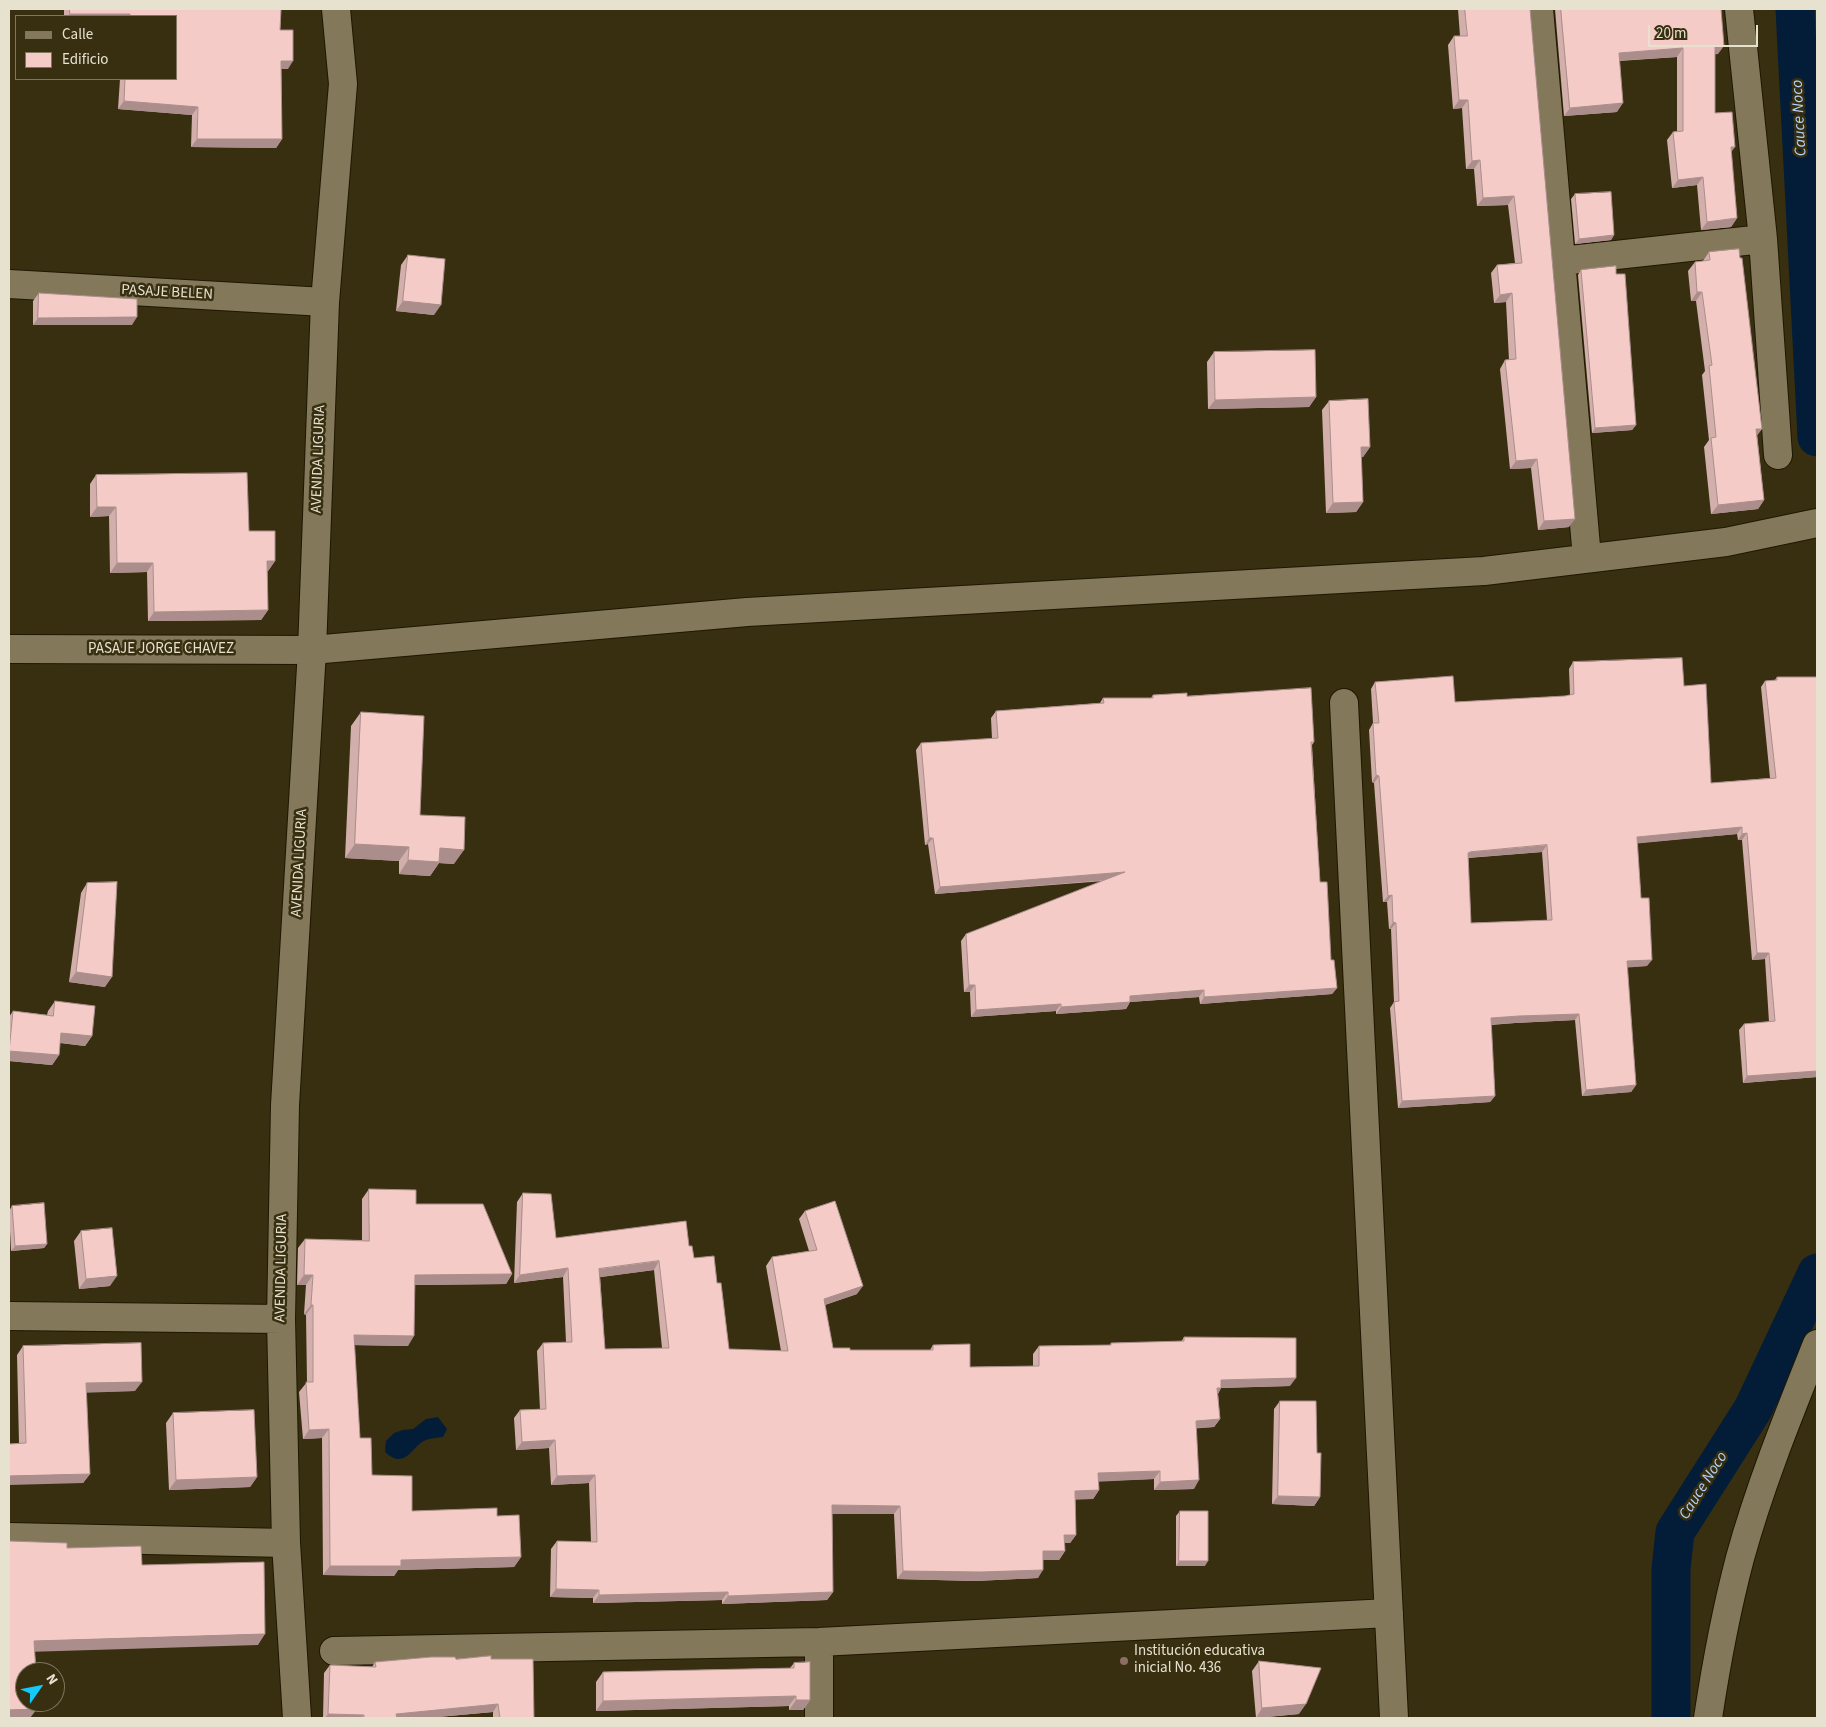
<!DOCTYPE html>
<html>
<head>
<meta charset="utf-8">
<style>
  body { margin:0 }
  #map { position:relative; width:1826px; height:1727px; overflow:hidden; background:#382f11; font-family:"Source Sans 3",sans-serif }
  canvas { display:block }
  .frame { position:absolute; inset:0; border:10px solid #e7e1d0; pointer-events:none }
  .legend { position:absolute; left:15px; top:15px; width:162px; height:65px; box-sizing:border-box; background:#382f11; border:1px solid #7e765d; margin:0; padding:6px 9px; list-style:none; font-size:15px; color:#e7e1d0 }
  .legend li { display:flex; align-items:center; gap:10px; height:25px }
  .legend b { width:25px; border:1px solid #7e765d }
  .north { position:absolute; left:15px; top:1662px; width:50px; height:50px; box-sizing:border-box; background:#382f11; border:1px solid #7e765d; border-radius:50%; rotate:57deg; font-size:14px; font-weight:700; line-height:20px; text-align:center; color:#e7e1d0 }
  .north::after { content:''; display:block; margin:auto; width:18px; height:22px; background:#14cafb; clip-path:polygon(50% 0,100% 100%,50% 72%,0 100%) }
  .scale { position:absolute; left:1648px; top:25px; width:110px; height:22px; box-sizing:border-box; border:2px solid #e7e1d0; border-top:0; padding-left:6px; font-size:15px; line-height:18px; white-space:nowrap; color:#e7e1d0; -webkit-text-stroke:4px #382f11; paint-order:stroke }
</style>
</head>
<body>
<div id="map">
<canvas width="1826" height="1727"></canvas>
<div class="frame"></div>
<ul class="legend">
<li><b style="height:6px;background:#83795a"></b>Calle</li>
<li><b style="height:14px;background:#f4cbc7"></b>Edificio</li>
</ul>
<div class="north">N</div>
<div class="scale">20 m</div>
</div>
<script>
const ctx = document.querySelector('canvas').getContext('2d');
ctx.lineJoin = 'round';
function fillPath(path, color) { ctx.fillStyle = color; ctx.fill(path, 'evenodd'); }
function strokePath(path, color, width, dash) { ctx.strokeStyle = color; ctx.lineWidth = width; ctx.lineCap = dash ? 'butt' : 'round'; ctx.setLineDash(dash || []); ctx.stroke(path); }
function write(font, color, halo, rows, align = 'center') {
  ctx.font = font + ' "Source Sans 3",sans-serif'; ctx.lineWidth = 5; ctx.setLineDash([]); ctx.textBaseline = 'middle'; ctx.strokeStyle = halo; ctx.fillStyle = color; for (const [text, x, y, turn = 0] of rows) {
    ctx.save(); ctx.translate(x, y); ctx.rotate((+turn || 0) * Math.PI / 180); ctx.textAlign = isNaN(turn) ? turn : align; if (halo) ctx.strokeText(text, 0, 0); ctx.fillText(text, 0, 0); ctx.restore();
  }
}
fillPath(new Path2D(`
  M438 1417 447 1429 443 1437C437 1438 431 1438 426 1440 411 1446 406 1471 385 1452L386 1441 394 1433 403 1430 413 1429 426 1419Z`), '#031d39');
strokePath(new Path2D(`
  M1795 9 1817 437
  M1671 1718V1569L1675 1532 1753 1409 1817 1273`), '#031d39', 39);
const minor = new Path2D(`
  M1539 9 1587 558
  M1739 9 1763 239 1778 455
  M1561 261 1763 239
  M9 284 325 302
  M9 649 312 650 747 612 1484 571 1726 542 1817 523
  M1344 703 1394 1718
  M9 1316 281 1319
  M9 1537 286 1543
  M334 1651 819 1642 1389 1613
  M297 1718 286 1543 281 1319 285 1105 312 650 325 302 343 84 336 9
  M819 1718V1642
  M1708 1718C1716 1665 1726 1611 1740 1558 1760 1485 1789 1414 1817 1344`);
strokePath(minor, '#1f1700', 30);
strokePath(minor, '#83795a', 28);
fillPath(new Path2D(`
  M64 9H281L280 30 288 69H281L282 139 276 148 191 147 192 115 118 109 120 79H176V16H64Z
  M1458 9H1530L1569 527 1538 530 1531 468 1510 469 1500 369 1505 360H1509L1506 302 1494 303 1491 273 1497 265 1515 263 1508 205 1477 206 1474 169H1466L1462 108 1453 109 1448 45 1454 36H1460Z
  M1555 9H1721L1718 54H1715V113L1731 153 1737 218 1731 227 1701 230 1697 185 1672 188 1667 140 1673 132 1677 131V57L1619 61 1617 112 1564 116Z
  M1575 194 1614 235 1611 240 1575 244 1571 199Z
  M1709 252 1740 258 1762 429 1757 435 1764 500 1758 509 1711 514 1704 447 1709 440 1702 375 1705 371 1696 301H1691L1688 271 1695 262 1703 261Z
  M408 255 434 315 396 311 401 265Z
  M1581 270 1616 274 1636 425 1632 430 1592 433 1578 275Z
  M39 293 132 325H33V301Z
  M1214 352 1316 397 1309 407 1208 409 1207 362Z
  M1329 401 1370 447 1363 457H1361L1363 502 1356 512 1326 513 1322 410Z
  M96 475 249 531 275 561 268 571H267L268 610 261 620 148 621 147 572 110 573 109 516 90 517V484Z
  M1573 662 1684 686 1711 783 1770 778 1761 687 1765 681 1775 680 1777 677 1817 1077 1743 1083 1739 1030 1744 1024 1769 1022 1765 959 1752 960 1742 840H1738L1737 834 1637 843 1641 898 1647 966 1627 967 1636 1085 1631 1092 1582 1096 1575 1020 1515 1023 1491 1025 1495 1096 1490 1102 1398 1108 1390 1008 1394 1002 1391 929H1389L1387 902H1383L1374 783 1372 782 1369 730 1373 723 1371 689 1375 682 1455 702 1565 696 1570 695 1569 669ZM1542 852 1547 920 1471 923 1468 858Z
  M1153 695 1187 696 1314 742 1312 745 1320 882 1331 960 1337 988 1332 994 1200 1004 1199 997 1130 1002 1126 1009 1056 1014V1011L971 1017 970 992H964L961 941 966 934 1104 881 935 894 928 844 925 845 916 750 921 743 992 739 991 718 996 711 1100 703 1103 698H1151Z
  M361 712 420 815 454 864 439 863 430 876 399 874V861L345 858 351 726Z
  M87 883 105 987 69 982 81 893Z
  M55 1001 92 1036 85 1046 60 1043 59 1055 52 1065 9 1061V1017L13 1011 47 1015 48 1011Z
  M369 1189 416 1204 512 1274 506 1284 415 1285 408 1346 354 1345 360 1438 372 1475 412 1511 497 1516 521 1557 514 1567 398 1570 394 1576 323 1575 322 1438 303 1439 299 1392 307 1382 306 1315 304 1314 306 1285H297L298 1248 305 1239 362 1240V1199Z
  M523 1193 556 1238 689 1246 694 1258 717 1283 729 1349 781 1351 766 1266 772 1257 809 1251 799 1219 805 1211 857 1294 825 1305 833 1348 850 1350H930L933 1345 970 1367 1033 1366V1354L1039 1346 1110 1345 1111 1343 1181 1342 1184 1337 1290 1386 1221 1388 1218 1394 1220 1419 1214 1427 1196 1428 1194 1489 1154 1490V1479L1099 1481V1490L1093 1499H1075L1076 1535 1070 1543H1065V1551L1059 1560H1043L1038 1578 975 1581 897 1579 894 1514H832L833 1592 827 1600 722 1604V1600L593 1603V1598L550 1597 551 1549 557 1541 591 1542 589 1483 551 1485 549 1448 516 1450 514 1418 520 1410 540 1409 537 1351 543 1343 566 1342 563 1277 514 1283 517 1202ZM654 1270 662 1348 605 1349 600 1277Z
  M12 1206 47 1244 44 1248 11 1251 9 1211Z
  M81 1231 110 1286 79 1289 74 1241Z
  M23 1346 135 1391 86 1392 90 1474 83 1483 19 1443 17 1355Z
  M1280 1401 1317 1453 1320 1497 1314 1506 1272 1504 1274 1409Z
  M173 1413 257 1477 250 1487 169 1490 166 1423Z
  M1180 1511 1205 1566H1176V1516Z
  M456 1659H491L534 1718H493V1712L427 1718H323L324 1673 330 1665 372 1667 375 1662Z
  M1259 1661 1299 1714 1256 1718 1252 1671Z
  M794 1663 810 1700 803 1710H789V1706L596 1711V1682L603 1672 790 1668Z`), '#d2afab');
fillPath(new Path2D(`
  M70 14H130L129 16H68Z
  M1715 46H1724L1718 54 1709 55Z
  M1683 48 1677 57 1613 61 1619 53Z
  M281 61H293L288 69H275Z
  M1459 100H1468L1462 108 1453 109Z
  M124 101 198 107 192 115 118 109Z
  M1623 103 1617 112 1564 116 1570 108Z
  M197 139H282L276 148 191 147Z
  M1731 147H1735L1729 155Z
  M1480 160 1474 169H1466L1472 161Z
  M1703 177 1697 185 1672 188 1678 180Z
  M1514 196 1508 205 1477 206 1483 198Z
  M1737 218 1731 227 1701 230 1707 222Z
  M1614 235 1611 240 1575 244 1579 239Z
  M1697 292H1702L1696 301H1691Z
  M1512 293 1506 302 1494 303 1500 295Z
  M403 301 441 305 434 315 396 311Z
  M137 317 132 325H33L38 318Z
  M1316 397 1309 407 1208 409 1215 400Z
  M1636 425 1632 430 1592 433 1595 428Z
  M1756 429H1762L1755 438Z
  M1361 447H1370L1363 457H1354Z
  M1537 459 1531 468 1510 469 1516 461Z
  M1764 500 1758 509 1711 514 1718 505Z
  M1363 502 1356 512 1326 513 1333 503Z
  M97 507H116L109 516 90 517Z
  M1575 519 1569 527 1538 530 1544 521Z
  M267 561H275L268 571H260Z
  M117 563H153L147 572 110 573Z
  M268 610 261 620 148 621 154 612Z
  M1376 775 1379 776 1374 783 1372 782Z
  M1742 827 1737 834 1632 844 1637 837Z
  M1747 833 1742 840H1738L1742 834Z
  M929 838H933L928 844 925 845Z
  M355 844 409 847 399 861 345 858Z
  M1547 845 1542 852 1465 858 1468 853 1470 852Z
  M440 848 464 850 454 864 439 863 430 876 399 874 408 860Z
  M1125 872 1120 879 935 894 940 887Z
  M1392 895 1387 902H1383L1388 896Z
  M1393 922 1396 923 1391 929H1389Z
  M1757 953H1769L1765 959 1752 960Z
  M1652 960 1647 966 1622 968 1627 961Z
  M76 972 112 977 105 987 69 982Z
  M969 985H975L970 992H964Z
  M1337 988 1332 994 1200 1004 1204 997Z
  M1204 990 1199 997 1130 1002 1126 1009 1056 1014 1061 1007 1130 996Z
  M1061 1004 1056 1011 971 1017 976 1010Z
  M1579 1014 1575 1020 1515 1023 1486 1025 1491 1018 1519 1016Z
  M61 1033 92 1036 85 1046 54 1042Z
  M9 1051 59 1055 52 1065 9 1061Z
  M1817 1071V1077L1743 1083 1747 1076Z
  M1636 1085 1631 1092 1582 1096 1586 1090Z
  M1495 1096 1490 1102 1398 1108 1402 1101Z
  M47 1244 44 1248 11 1251 15 1246Z
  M659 1261 654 1270 594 1278 599 1269Z
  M568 1268 563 1277 514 1283 520 1275Z
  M512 1274 506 1284 408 1285 415 1275Z
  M304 1275H313L306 1285H297Z
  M117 1276 110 1286 79 1289 86 1279Z
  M863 1286 857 1294 818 1307 824 1299Z
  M311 1305H313L306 1315 304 1314Z
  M354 1335 414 1336 408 1346 347 1345Z
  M1296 1378 1290 1386 1215 1388 1221 1380Z
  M142 1382 135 1391 79 1393 86 1383Z
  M1217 1388H1221L1216 1397Z
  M1220 1419 1214 1427 1190 1429 1196 1421Z
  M329 1429 322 1438 303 1439 309 1430Z
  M555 1440 549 1448 516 1450 522 1442Z
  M1160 1471 1154 1479 1093 1482 1098 1473Z
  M90 1474 83 1483 9 1485V1476Z
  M595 1475 589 1483 551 1485 557 1476Z
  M257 1477 250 1487 169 1490 176 1480Z
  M1199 1480 1194 1489 1154 1490 1160 1482Z
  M1099 1490 1093 1499 1069 1500 1075 1491Z
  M1278 1496 1320 1497 1314 1506 1272 1504Z
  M832 1505 900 1506 894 1514H827Z
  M1064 1535H1076L1070 1543H1059Z
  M1043 1551H1065L1059 1560H1037Z
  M521 1557 514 1567 398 1570 394 1576 323 1575 330 1566 401 1560Z
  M1179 1561H1208L1205 1566H1176Z
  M1043 1570 1038 1578 975 1581 897 1579 903 1571Z
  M556 1589 599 1590 593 1598 550 1597Z
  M728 1592 722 1600 593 1603 599 1595Z
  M833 1592 827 1600 722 1604 728 1596Z
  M265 1634 258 1645 26 1652 34 1641Z
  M796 1696 789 1706 596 1711 603 1701Z
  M796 1700H810L803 1710H789Z
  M498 1704 493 1712 427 1718H393L396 1714Z
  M1306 1704 1299 1714 1256 1718 1262 1708Z
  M37 1709 30 1718H9V1710Z
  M328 1714 364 1715 361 1718H325Z`), '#ab8e8b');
const building = new Path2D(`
  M70 9H281L280 30H293V61H281L282 139H197L198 107 124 101 125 79H176V16H130V14H70Z
  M1465 9H1530L1575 519 1544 521 1537 459 1516 461 1505 360 1516 359 1512 293 1500 295 1497 265 1522 263 1514 196 1483 198 1480 160 1472 161 1468 100H1459L1454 36H1467Z
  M1561 9H1721L1724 46H1715V113L1732 112 1735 147H1731L1737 218 1707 222 1703 177 1678 180 1673 132 1683 131V48L1619 53 1623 103 1570 108Z
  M1611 192 1614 235 1579 239 1575 194Z
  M1739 249 1740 258H1742L1762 429H1756L1764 500 1718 505 1711 438 1716 437 1709 366 1712 365 1702 292H1697L1695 262 1710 260 1709 252Z
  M408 255 445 259 441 305 403 301Z
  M1616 266V274H1625L1636 425 1595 428 1581 270Z
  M39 293 137 299V317L38 318Z
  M1315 350 1316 397 1215 400 1214 352Z
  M1368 399 1370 447H1361L1363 502 1333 503 1329 401Z
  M247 473 249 531H275V561H267L268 610 154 612 153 563H117L116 507H97L96 475Z
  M1682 658 1684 686 1706 684 1711 783 1776 778 1765 681 1777 680V677H1817V1071L1747 1076 1744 1024 1775 1021 1769 953H1757L1747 833 1742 834V827L1637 837 1641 898H1649L1652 960 1627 961 1636 1085 1586 1090 1579 1014 1519 1016 1491 1018 1495 1096 1402 1101 1394 1002 1399 1001 1396 923 1393 922 1392 895 1388 896 1379 776 1376 775 1373 723H1379L1375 682 1453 676 1455 702 1565 696 1574 694 1573 662ZM1547 845 1552 920 1471 923 1468 853 1470 852Z
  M1311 688 1314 742H1311L1320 882H1327L1331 960H1334L1337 988 1204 997V990L1130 996V1002L1061 1007V1004L976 1010 975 985H969L966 934 1125 872 940 887 933 838H929L921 743 998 738 996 711 1104 703 1103 698H1153V695L1187 693V696Z
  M361 712 424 716 420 815 465 817 464 850 440 848 439 862 408 860 409 847 355 844Z
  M117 882 112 977 76 972 87 883Z
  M55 1001 95 1006 92 1036 61 1033 59 1055 9 1051 13 1011 53 1016Z
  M369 1189 416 1190V1204H483L512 1274 415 1275 414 1336 354 1335 360 1438H371L372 1475 412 1476V1511L497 1508V1516L519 1515 521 1557 401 1560V1566H330L329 1429 309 1430 306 1382H313V1305H311L313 1275H304L305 1239 369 1241Z
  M523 1193 551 1194 556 1238 686 1221 689 1246H692L694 1258 714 1256 717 1283H721L729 1349 788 1351 772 1257 817 1250 805 1211 835 1201 863 1286 824 1299 833 1348H850V1350H933V1345L970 1344V1367L1039 1366V1346L1111 1345V1343L1184 1341V1337L1296 1338V1378L1221 1380V1388H1217L1220 1419 1196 1421 1199 1480 1160 1482V1471L1098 1473 1099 1490 1075 1491 1076 1535H1064L1065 1551H1043V1570L981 1572 903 1571 900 1506 832 1505 833 1592 728 1596V1592L599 1595V1590L556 1589 557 1541 597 1542 595 1475 557 1476 555 1440 522 1442 520 1410 546 1409 543 1343 572 1342 568 1268 520 1275ZM659 1261 669 1348 605 1349 599 1269Z
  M44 1203 47 1244 15 1246 12 1206Z
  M112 1228 117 1276 86 1279 81 1231Z
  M141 1343 142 1382 86 1383 90 1474 9 1476V1444L26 1443 23 1346Z
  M1280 1401H1316L1317 1453H1321L1320 1497 1278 1496Z
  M254 1410 257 1477 176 1480 173 1413Z
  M1180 1511H1208V1561H1179Z
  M9 1541 67 1543V1548L141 1546 142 1565 264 1562 265 1634 34 1641 36 1672H25V1702H37V1709L9 1710Z
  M491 1656V1659H533L534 1718H500L498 1704 396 1714 397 1718H364V1715L328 1714 330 1665 376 1667 375 1662 431 1657H455L456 1659Z
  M1259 1661 1321 1668 1306 1704 1262 1708Z
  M810 1662V1700H796V1696L603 1701V1672L794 1668V1663Z`);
fillPath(building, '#f4cbc7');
strokePath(building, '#ab8e8b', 1);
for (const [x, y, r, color] of [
  [1124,1661,5,"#8d6e63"]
]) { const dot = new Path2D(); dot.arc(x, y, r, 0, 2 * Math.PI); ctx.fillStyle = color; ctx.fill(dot); strokePath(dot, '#382f11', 2); }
write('15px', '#e7e1d0', '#382f11', [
  ["PASAJE BELEN",167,293,3],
  ["AVENIDA LIGURIA",319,459,-88],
  ["PASAJE JORGE CHAVEZ",161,650],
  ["AVENIDA LIGURIA",300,863,-87],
  ["AVENIDA LIGURIA",282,1268,-89]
]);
write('15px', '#e7e1d0', '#382f11', [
  ["Institución educativa",1134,1652],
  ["inicial No. 436",1134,1669]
], 'left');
write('italic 16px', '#b2d3fa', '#382f11', [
  ["Cauce Noco",1800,118,-93],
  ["Cauce Noco",1704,1486,-58]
]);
</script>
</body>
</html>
